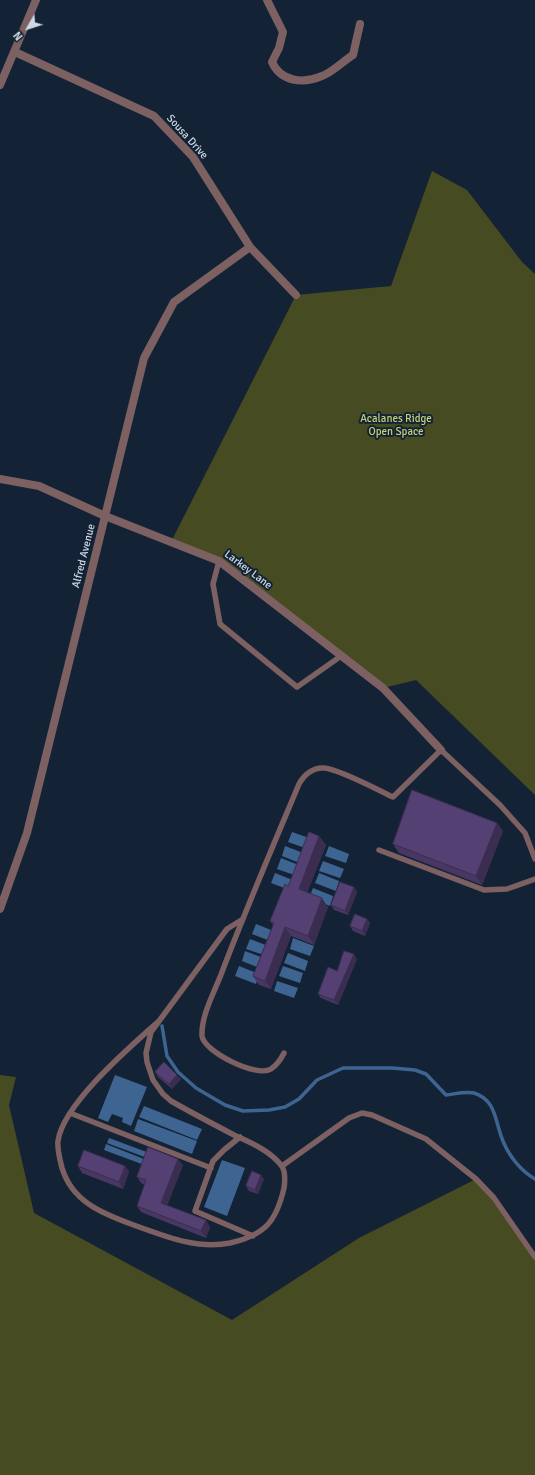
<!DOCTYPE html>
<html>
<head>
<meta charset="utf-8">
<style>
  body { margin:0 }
  #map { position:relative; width:535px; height:1475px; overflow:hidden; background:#132335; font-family:Signika,sans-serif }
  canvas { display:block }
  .north { position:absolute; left:8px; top:8px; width:40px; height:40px; -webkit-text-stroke:3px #132335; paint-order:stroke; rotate:231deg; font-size:11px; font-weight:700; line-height:16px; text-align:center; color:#cfdae6 }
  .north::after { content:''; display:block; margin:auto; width:14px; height:18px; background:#cfdae6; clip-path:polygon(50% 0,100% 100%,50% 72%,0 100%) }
</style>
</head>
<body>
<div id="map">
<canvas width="535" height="1475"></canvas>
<div class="north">N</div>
</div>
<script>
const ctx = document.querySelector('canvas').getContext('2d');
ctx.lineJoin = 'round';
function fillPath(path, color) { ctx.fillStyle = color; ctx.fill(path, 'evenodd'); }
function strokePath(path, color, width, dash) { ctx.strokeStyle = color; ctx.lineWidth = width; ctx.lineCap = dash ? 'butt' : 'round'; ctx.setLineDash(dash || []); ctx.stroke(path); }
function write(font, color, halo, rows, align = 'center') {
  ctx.font = font + ' Signika,sans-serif'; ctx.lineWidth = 4; ctx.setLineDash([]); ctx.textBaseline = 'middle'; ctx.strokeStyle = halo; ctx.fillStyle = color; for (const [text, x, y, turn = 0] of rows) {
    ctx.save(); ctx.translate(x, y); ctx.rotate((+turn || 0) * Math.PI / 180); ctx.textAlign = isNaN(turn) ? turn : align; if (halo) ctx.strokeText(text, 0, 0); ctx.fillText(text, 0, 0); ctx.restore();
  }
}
fillPath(new Path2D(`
  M432 171 467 190 522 262 535 274V795L416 680 383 688 219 561 171 542 296 295 391 286Z
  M0 1075 16 1077 9 1105 34 1213 232 1320 359 1238 476 1179 494 1198 535 1257V1475H0Z`), '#474b22');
fillPath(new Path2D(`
  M292 832 312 839 308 849 288 842Z
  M285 846 306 854 302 864 282 856Z
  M329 846 349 854 346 863 325 856Z
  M281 858 301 866 297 876 277 869Z
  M323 861 344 869 340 878 319 871Z
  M275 873 295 881 292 891 271 883Z
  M319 873 339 881 336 891 315 883Z
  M313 888 333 896 330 906 309 898Z
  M256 924 276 932 273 942 252 934Z
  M293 938 314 946 310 956 290 949Z
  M250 939 271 947 267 956 246 949Z
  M245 951 266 959 262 969 242 961Z
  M288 953 308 961 305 971 284 963Z
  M239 966 259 974 256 984 235 976Z
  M283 966 303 973 300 983 279 976Z
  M277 981 298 988 294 998 274 991Z
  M115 1075 147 1087 131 1126 122 1122 123 1118 112 1114 108 1122 98 1118Z
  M144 1106 202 1129 197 1140 139 1117Z
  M138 1119 197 1141 192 1154 134 1131Z
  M109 1138 152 1154 150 1159 107 1143Z
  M106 1144 149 1161 147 1166 104 1150Z
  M222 1160 245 1168 227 1216 204 1207Z`), '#3e6491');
strokePath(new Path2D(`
  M162 1026 167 1056 178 1072 196 1088 225 1105 243 1111 269 1110 285 1107 299 1099 317 1080 343 1068H392L415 1070 426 1074 446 1095C455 1094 465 1091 474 1093 497 1100 495 1123 503 1141 509 1156 521 1171 535 1179`), '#3e6491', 3.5);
strokePath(new Path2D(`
  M219 561 213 584 220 624 297 687 341 656
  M379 850 484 890 507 889 535 879
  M159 1021C131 1046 63 1104 58 1141 57 1149 60 1160 62 1168 72 1201 101 1213 131 1224 162 1235 196 1250 230 1243 264 1235 276 1223 284 1188 285 1181 286 1171 281 1165 269 1150 251 1143 234 1135 213 1124 192 1113 171 1101L163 1094 153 1080 147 1062 146 1053 151 1032 227 929 243 919
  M284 1053C281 1059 277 1065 271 1069 257 1078 204 1052 202 1036 201 1015 215 991 222 972 246 909 273 846 299 784 304 775 313 767 324 768 339 769 378 790 393 797L441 750 500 805 525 833 535 859
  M70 1113 211 1168
  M240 1137 224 1150 213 1161 195 1211 253 1236
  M282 1166 349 1118 362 1113 372 1115 426 1139 476 1179 494 1198 535 1257`), '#7d6062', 5.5);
strokePath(new Path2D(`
  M267 0 283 32 279 48 272 62C281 82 303 84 322 76 333 72 343 61 353 55L360 24
  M15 52 154 116 193 157 250 247 296 295
  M0 85 36 0
  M0 479 39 486 105 516 219 561 383 688 441 750
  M0 909 27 833 144 358 174 302 250 247`), '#7d6062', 8);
fillPath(new Path2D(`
  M497 823 503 831 482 885 399 853 393 844Z
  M319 836 326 845 307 893 328 907 314 945 291 936 271 989 259 985 253 976 273 925 270 921 288 886Z
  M354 887 357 892 348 915 334 910 331 905Z
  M367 919 370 923 365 936 353 931 350 926Z
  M357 959 338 1005 321 998 318 994 337 971Z
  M155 1072 181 1079 172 1089 158 1077Z
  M183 1165 167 1205 210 1227 206 1238 141 1212 137 1206 145 1185 141 1183 137 1177Z
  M78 1166H125L129 1172 123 1189 82 1173Z
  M264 1179 258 1194 249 1191 246 1186Z`), '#483762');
fillPath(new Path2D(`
  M497 823 503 831 482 885 476 876Z
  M319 836 326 845 305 898 299 889Z
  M354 887 357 892 348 915 345 911Z
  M322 898 328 907 314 945 308 936Z
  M367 919 370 923 365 936 362 931Z
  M285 927 291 936 271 989 265 981Z
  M354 954 357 959 338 1005 334 1000Z
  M177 1075 181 1079 172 1089 169 1084Z
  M178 1159 183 1165 166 1209 161 1203Z
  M125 1166 129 1172 123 1189 119 1182Z
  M261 1175 264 1179 258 1194 255 1190Z
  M206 1220 210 1227 206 1238 201 1231Z`), '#3b2d50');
const building = new Path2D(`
  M412 790 497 823 476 876 393 844Z
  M309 832 319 836 299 889 322 898 308 936 285 927 265 981 253 976 274 923 270 921 285 884 288 886Z
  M340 882 354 887 345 911 331 905Z
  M355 914 367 919 362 931 350 926Z
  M344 951 354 954 334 1000 318 994 328 967 337 971Z
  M164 1062 177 1075 169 1084 155 1072Z
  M148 1147 178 1159 161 1203 206 1220 201 1231 137 1206 146 1180 137 1177Z
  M84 1150 125 1166 119 1182 78 1166Z
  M252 1171 261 1175 255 1190 246 1186Z`);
fillPath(building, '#544072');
strokePath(building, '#3b2d50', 1);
write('11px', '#cfdae6', '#132335', [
  ["Sousa Drive",187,137,48],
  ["Alfred Avenue",84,556,-76],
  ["Larkey Lane",248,570,37]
]);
write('11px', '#c5d077', '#132335', [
  ["Acalanes Ridge",396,419],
  ["Open Space",396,432]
]);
</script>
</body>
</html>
